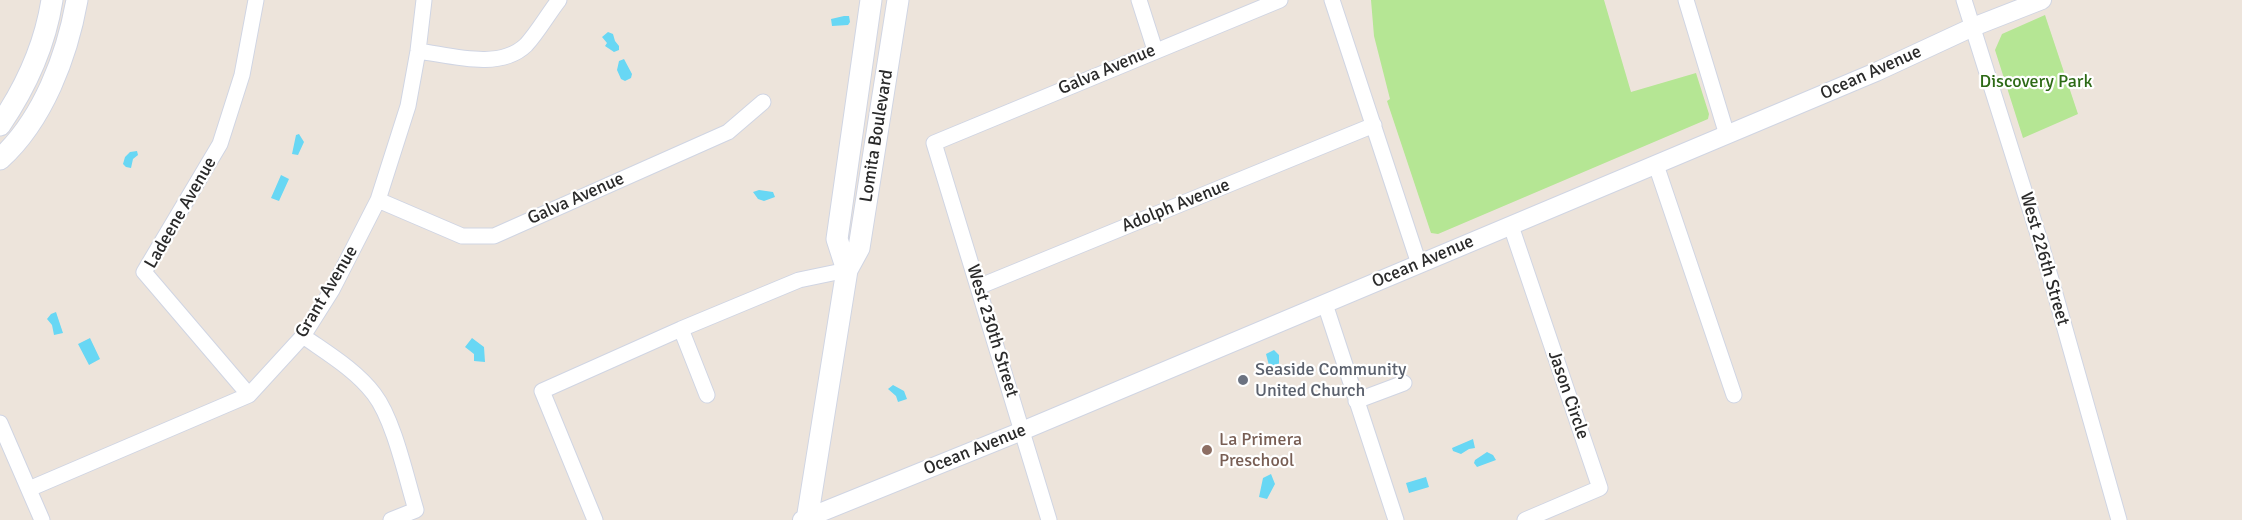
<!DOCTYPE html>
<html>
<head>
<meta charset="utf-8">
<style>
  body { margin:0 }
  canvas { display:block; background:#ede4db }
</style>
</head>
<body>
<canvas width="2242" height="520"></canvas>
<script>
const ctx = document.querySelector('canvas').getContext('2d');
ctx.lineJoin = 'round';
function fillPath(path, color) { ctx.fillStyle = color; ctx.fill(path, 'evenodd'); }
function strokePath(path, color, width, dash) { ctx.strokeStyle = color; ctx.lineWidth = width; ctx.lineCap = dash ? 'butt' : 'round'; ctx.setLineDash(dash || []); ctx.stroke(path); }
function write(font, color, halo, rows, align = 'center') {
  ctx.font = font + ' Signika,sans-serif'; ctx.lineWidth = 4.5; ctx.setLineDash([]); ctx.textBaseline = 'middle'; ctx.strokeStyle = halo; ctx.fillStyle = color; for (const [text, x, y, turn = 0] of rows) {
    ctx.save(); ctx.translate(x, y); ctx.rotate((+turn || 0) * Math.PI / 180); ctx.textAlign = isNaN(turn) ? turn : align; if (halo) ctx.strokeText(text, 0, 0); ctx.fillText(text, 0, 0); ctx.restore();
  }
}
fillPath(new Path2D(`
  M1371 0H1604L1631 92 1696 73 1709 114 1708 119 1438 234 1431 233 1387 101 1390 99 1374 36Z
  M2045 15 2078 114 2023 138 1995 50 2002 34Z`), '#b5e694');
fillPath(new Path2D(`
  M844 16H849L850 22 848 25 832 26 831 19Z
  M608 32 613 34 615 41 619 46V50L614 52 605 46 607 43 602 37Z
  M624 59 632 74 631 78 625 81 621 79 617 70 619 61Z
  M299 134 304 142 298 155 292 154 296 135Z
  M137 151 138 155 133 159 131 168 126 167 123 164 125 157 130 152Z
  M281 175 289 179 279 201 271 198Z
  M759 190 773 192 775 197 764 201 758 199 753 192Z
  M56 312 63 333 54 335 52 325 47 319 51 314Z
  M90 338 100 359 89 365 78 344Z
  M472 338 484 347 485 362 474 361V354L465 347Z
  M1274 350 1279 355V371L1271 373 1266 354Z
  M893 385 904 391 907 399 898 402 896 396 888 389Z
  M1473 439 1475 448 1469 449 1461 454 1453 451 1452 448Z
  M1487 452 1493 455 1496 460 1477 467 1474 463 1475 460Z
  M1271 474 1275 484 1267 499 1259 497 1263 478Z
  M1426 477 1429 487 1409 493 1406 483Z`), '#68d7f4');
const minor = new Path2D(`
  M1139 0 1155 50
  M1332 0 1419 264
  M1686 0 1727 135
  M1964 0 2041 244 2119 520
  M418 51C450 55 499 71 526 45 538 32 548 14 559 0
  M1656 165 1734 395
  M378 200 462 236H494L728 132 763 102
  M1511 226 1600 488 1525 520
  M978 287 1374 125
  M1325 304 1396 520
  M681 329 707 395
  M303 336C327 353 356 370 374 394 394 420 406 477 416 510L391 520
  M249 395 144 272 220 144 242 75 256 0
  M1356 401 1404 383
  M0 423 42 520
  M29 489 249 395 303 336 332 290 378 200 408 106 418 51 424 0
  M595 520 542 391 681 329 799 280 847 270
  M1049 520 934 143 1280 0`);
const tertiary = new Path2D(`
  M802 520 1022 431 1876 72 1973 27 2042 0`);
const secondary = new Path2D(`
  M0 125C26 87 45 45 52 0
  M0 159C43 120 67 56 77 0
  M847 270 837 239 871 0
  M807 520 847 270 859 248 898 0`);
strokePath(minor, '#d0d5e3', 17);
strokePath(tertiary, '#d0d5e3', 20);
strokePath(secondary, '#d0d5e3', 23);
strokePath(minor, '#fff', 15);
strokePath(tertiary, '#fff', 18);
strokePath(secondary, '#fff', 21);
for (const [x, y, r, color] of [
  [1243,380,6,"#6b7280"],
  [1207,450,6,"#8d6e63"]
]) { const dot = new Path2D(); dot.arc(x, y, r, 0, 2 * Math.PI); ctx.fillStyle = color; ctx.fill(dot); strokePath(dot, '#fff', 2); }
write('18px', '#2a2a2a', '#fff', [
  ["Galva Avenue",1107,70,-23],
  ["Ocean Avenue",1871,73,-24],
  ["Lomita Boulevard",877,136,-81],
  ["Galva Avenue",576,199,-24],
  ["Adolph Avenue",1176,206,-22],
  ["Ladeene Avenue",181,213,-60],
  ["West 226th Street",2044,259,74],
  ["Ocean Avenue",1423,262,-23],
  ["Grant Avenue",327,292,-59],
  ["West 230th Street",992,331,73],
  ["Jason Circle",1568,395,71],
  ["Ocean Avenue",975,450,-22]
]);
write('18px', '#2d6a16', '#fff', [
  ["Discovery Park",2036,82]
]);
write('18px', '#5b616d', '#fff', [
  ["Seaside Community",1255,370],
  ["United Church",1255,391]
], 'left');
write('18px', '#785e54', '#fff', [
  ["La Primera",1219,440],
  ["Preschool",1219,461]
], 'left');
</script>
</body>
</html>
